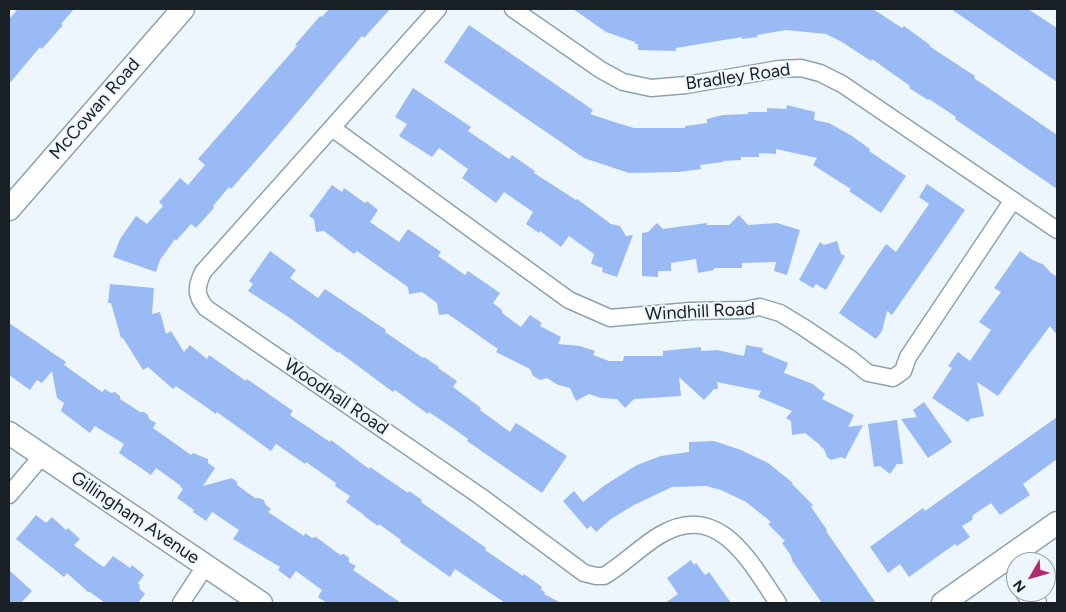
<!DOCTYPE html>
<html>
<head>
<meta charset="utf-8">
<style>
  body { margin:0 }
  #map { position:relative; width:1066px; height:612px; overflow:hidden; background:#edf6fc; font-family:Figtree,sans-serif }
  canvas { display:block }
  .frame { position:absolute; inset:0; border:10px solid #182025; pointer-events:none }
  .north { position:absolute; left:1006px; top:552px; width:50px; height:50px; box-sizing:border-box; background:#edf6fc; border:1px solid #98a0a6; border-radius:50%; rotate:232deg; font-size:14px; font-weight:700; line-height:20px; text-align:center; color:#182025 }
  .north::after { content:''; display:block; margin:auto; width:18px; height:22px; background:#b22a6d; clip-path:polygon(50% 0,100% 100%,50% 72%,0 100%) }
</style>
</head>
<body>
<div id="map">
<canvas width="1066" height="612"></canvas>
<div class="frame"></div>
<div class="north">N</div>
</div>
<script>
const ctx = document.querySelector('canvas').getContext('2d');
ctx.lineJoin = 'round';
function fillPath(path, color) { ctx.fillStyle = color; ctx.fill(path, 'evenodd'); }
function strokePath(path, color, width, dash) { ctx.strokeStyle = color; ctx.lineWidth = width; ctx.lineCap = dash ? 'butt' : 'round'; ctx.setLineDash(dash || []); ctx.stroke(path); }
function write(font, color, halo, rows, align = 'center') {
  ctx.font = font + ' Figtree,sans-serif'; ctx.lineWidth = 4; ctx.setLineDash([]); ctx.textBaseline = 'middle'; ctx.strokeStyle = halo; ctx.fillStyle = color; for (const [text, x, y, turn = 0] of rows) {
    ctx.save(); ctx.translate(x, y); ctx.rotate((+turn || 0) * Math.PI / 180); ctx.textAlign = isNaN(turn) ? turn : align; if (halo) ctx.strokeText(text, 0, 0); ctx.fillText(text, 0, 0); ctx.restore();
  }
}
fillPath(new Path2D(`
  M18 9H74L61 24 63 25 42 49 40 47 9 84V19Z
  M329 9H390L364 38 362 36 274 140 231 189 229 187 213 206 214 208 204 219 196 228 191 224 176 241 175 239 160 260 156 272 113 257 120 239 136 216 147 224 163 206 159 202 180 178 188 185 205 165 198 159 297 46 295 45 320 16 322 17Z
  M573 9H873L902 28 904 26 930 45 929 46 975 76 974 78 1057 135V189L955 119 956 117 929 99 928 100 909 88 910 86 872 59 871 61 842 42 826 34 786 30 757 35 758 37 742 39V37L676 48V51L638 50V44H635V42L606 32Z
  M951 9H1028L1057 28V82Z
  M469 25 593 110 590 114 611 121 634 128H685V126L707 123V119L723 115 748 114V112H767V108L786 109 787 105 815 112 814 120 829 123 852 136 870 149 869 151 906 176 881 213 849 191 851 189 813 165 817 158 776 149V154L759 153V157H741V160L723 161V162L700 165 701 169 679 172 629 173 584 158 444 62Z
  M413 88 471 127 468 131 509 159 512 155 535 171 534 173 576 200 577 199 611 224 620 226 626 236 633 235 617 277 602 272 603 268 591 264 594 254 569 236 561 247 540 231 539 233 526 224 533 212 504 192 496 203 462 178 468 169 439 148 432 157 399 136 407 124 395 117Z
  M927 184 965 210 892 315 887 311 882 331 876 339 839 313 886 244 896 252 929 204 919 197Z
  M332 185 342 192 344 188 365 203 367 201 378 210 370 222 399 242 408 229 441 252 438 256 465 275 468 271 500 293 493 303 502 310V313L521 327 530 315 542 323 540 326 561 337 558 344 580 346 595 351 593 355 609 361H623L624 356H663V351L701 347V351L717 350 744 356 746 345 763 348 762 352 788 363 784 373 813 384 825 394 822 399 854 415 848 427 863 425 845 459 841 457 831 460 827 457 824 449 820 446V445L805 433 792 435 791 421 786 418 792 411 758 397 761 391 717 382 718 389H714L704 400 679 377 681 396 634 399 625 408 617 399 601 398 589 394 576 401 570 388 558 385 547 378 540 380 533 376 530 369 496 352 498 349 448 314 439 315 437 303 429 297 422 292 409 294 408 287 364 256 357 251 354 254 324 231 316 232 314 219 309 216Z
  M739 215 748 225 777 223 800 230 787 275 774 271 776 262 742 263V268H714V270L698 273 696 259 671 263V271H658V277L642 276V233L648 232 657 223 663 229 707 223V225H729Z
  M837 241 841 254 845 256 826 290 816 284 813 288 799 280 820 242 824 245Z
  M270 251 296 270 290 278 318 298 325 289 386 330 385 332 423 358 424 357 439 367 438 368 457 381 453 387 481 408 480 410 510 432 516 423 567 456 542 493 467 441 468 439 457 431 429 412 428 414 395 390 393 392 339 352 338 353 287 316 248 291 253 284 249 281Z
  M1020 251 1031 259 1044 265 1050 272 1057 277V335L1050 326 998 396 977 382 984 416 970 419 968 422 932 398 952 368 948 366 958 352 970 361 991 330 979 322 1001 292 994 288Z
  M110 284 154 288 152 314 160 312 166 334 171 331 184 352 190 345 207 359 209 355 246 381 247 379 293 411 290 415 330 442 331 440 369 469 370 467 408 493 409 491 422 500 421 502 486 548 485 550 523 576 524 574 542 587 541 590 545 592 544 594 561 603H505L455 569 450 577 400 542 401 540 379 524 378 526 364 516V515L346 502 350 496 335 486 336 483 306 462 305 464 276 444 271 451 217 412 216 414 176 386 173 389 148 367 143 370 123 338H121L111 303H108Z
  M9 323 66 362 64 365 102 392 105 389 111 393 115 392 120 396V399L140 412H144L148 415 149 419 156 423 153 428 191 455 193 453 208 459V463L215 468 203 486 232 478 237 482V485L255 498H259L264 500 265 504 271 509 268 512 304 536 305 533 312 538 316 537 340 555 344 554 349 558V562L356 566 353 570 401 603H327L318 597 322 590 296 571 290 579 278 570 280 567 233 539 239 530 212 512 206 521 193 512 194 510 177 498 183 489 180 487 181 486 156 468 151 475 119 453 124 444 95 426 90 433 61 411 64 403 57 398 52 371 42 383 37 380 30 390 9 375Z
  M924 402 952 442 928 458 901 419 917 417 913 410Z
  M1057 417V459L1023 484 1030 495 1000 515 991 503 973 515 972 520 962 526 970 537 957 546 955 544 909 577 900 564 888 573 870 547 923 508 925 511Z
  M897 420 903 464H897L890 474 880 466 874 467 868 424Z
  M714 441 741 450 768 463 793 483 792 484 813 505 811 507 827 530 826 531 876 603H822L793 562 790 554 782 543 785 541 768 524 771 522 746 502 721 490 706 486 672 487 634 505 611 519 596 532 591 526 587 529 563 501 574 491 583 502 605 485 637 465 661 456 689 452V442Z
  M36 515 46 523 52 517 66 530 68 528 80 539 74 545 99 564 104 567 113 556 130 568 132 565 144 575 138 583 140 586 139 588 145 594 138 603H105L90 592H88L67 573 64 577 16 539Z
  M691 560 694 565 696 563 705 575 709 572 731 603H665L678 594 667 578Z
  M9 570 32 591 21 603H9Z`), '#99baf5');
const street = new Path2D(`
  M438 9 203 272C196 287 195 295 206 308L480 496 584 573 596 576H604C624 564 640 547 660 535 719 500 750 562 778 603
  M513 9 601 70 623 82 651 88 686 85 779 69 801 68 820 73 842 84 1057 230
  M332 128 569 300 610 318 690 311 744 310 760 307 780 313 803 327 852 360 868 373 893 378 903 371 908 357 1013 200
  M9 495 42 456
  M181 603 206 565`);
const secondary = new Path2D(`
  M9 209 183 9
  M9 433 261 603
  M1027 592 1035 603
  M943 603 1057 523`);
strokePath(street, '#8da2b0', 19);
strokePath(secondary, '#8da2b0', 25);
strokePath(street, '#fff', 16);
strokePath(secondary, '#fff', 22);
write('18px', '#182025', '#edf6fc', [
  ["Bradley Road",738,77,-8],
  ["McCowan Road",95,109,-49],
  ["Windhill Road",700,312,-3],
  ["Woodhall Road",336,397,34],
  ["Gillingham Avenue",135,518,34]
]);
</script>
</body>
</html>
